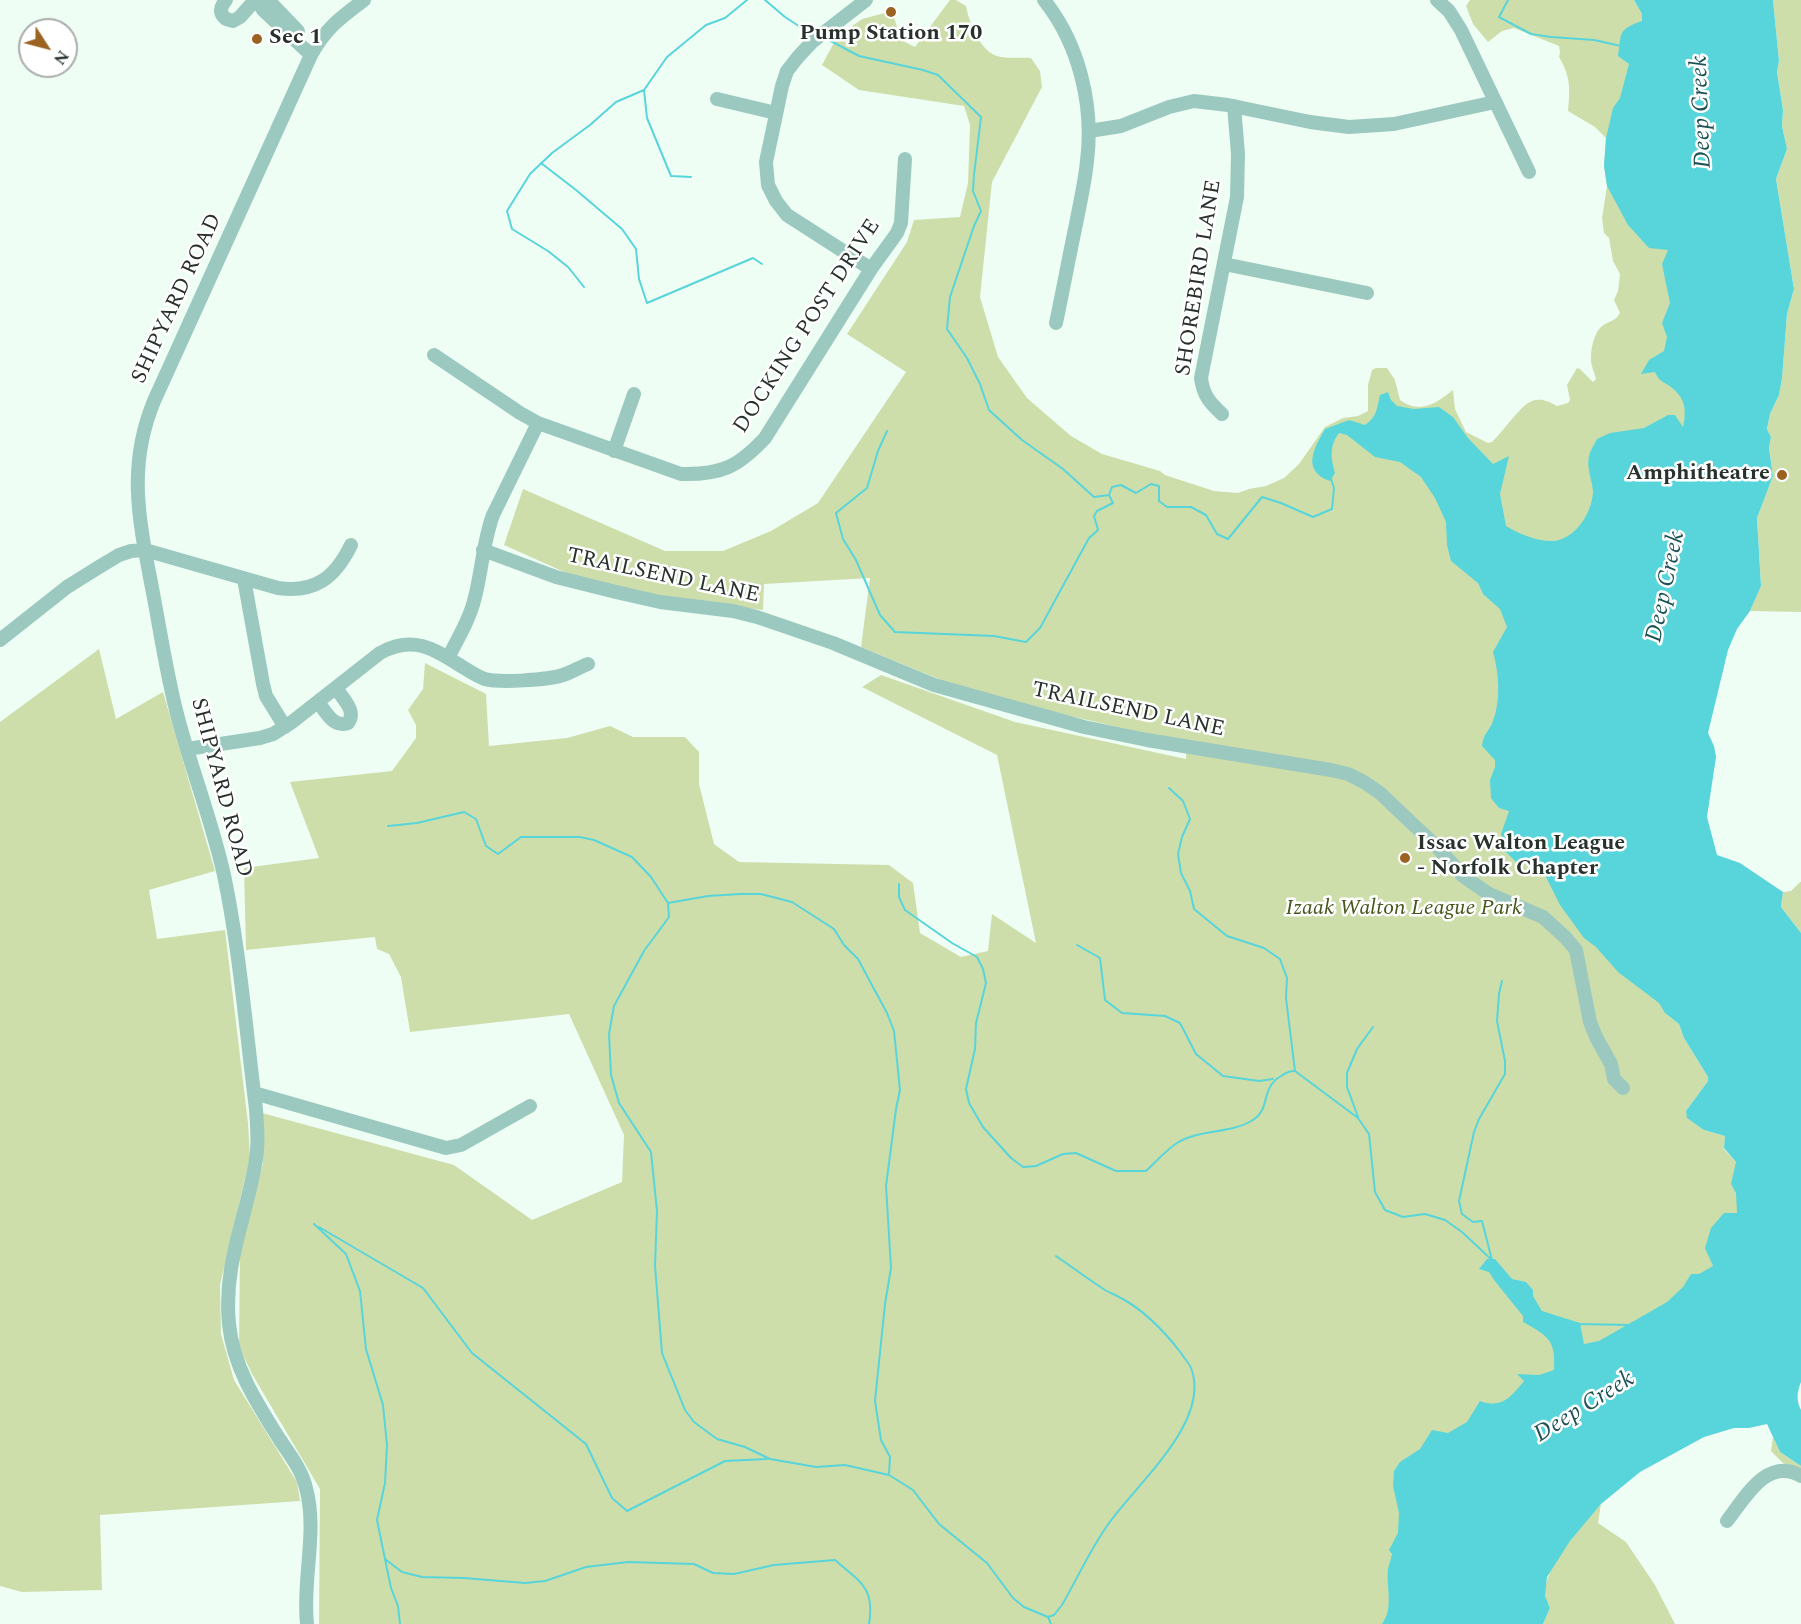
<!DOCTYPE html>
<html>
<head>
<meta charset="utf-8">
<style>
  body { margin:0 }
  #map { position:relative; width:1801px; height:1624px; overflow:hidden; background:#effef5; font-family:Spectral,serif }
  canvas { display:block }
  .north { position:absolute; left:18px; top:18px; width:60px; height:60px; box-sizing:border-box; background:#fff; border:2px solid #a9adab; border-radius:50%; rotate:126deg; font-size:16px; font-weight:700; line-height:24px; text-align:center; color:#28312c }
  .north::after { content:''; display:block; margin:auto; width:21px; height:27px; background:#9c6222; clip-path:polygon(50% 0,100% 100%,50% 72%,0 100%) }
</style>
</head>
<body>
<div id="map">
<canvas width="1801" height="1624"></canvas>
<div class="north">N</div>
</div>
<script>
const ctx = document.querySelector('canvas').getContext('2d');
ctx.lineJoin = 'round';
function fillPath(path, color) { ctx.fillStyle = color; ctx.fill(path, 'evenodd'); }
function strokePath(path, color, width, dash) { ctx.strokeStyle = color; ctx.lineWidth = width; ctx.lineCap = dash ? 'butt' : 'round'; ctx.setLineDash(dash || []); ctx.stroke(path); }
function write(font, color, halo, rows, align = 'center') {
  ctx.font = font + ' Spectral,serif'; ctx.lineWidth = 5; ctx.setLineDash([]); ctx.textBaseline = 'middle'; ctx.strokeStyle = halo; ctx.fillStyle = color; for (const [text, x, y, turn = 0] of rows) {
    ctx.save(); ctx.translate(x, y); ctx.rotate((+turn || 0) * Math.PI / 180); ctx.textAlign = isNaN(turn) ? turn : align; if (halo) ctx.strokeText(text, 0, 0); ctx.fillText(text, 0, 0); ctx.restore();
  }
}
fillPath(new Path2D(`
  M950 0H956L966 6C969 22 980 51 997 56 1007 59 1021 57 1031 58L1040 71 1042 87 992 182 980 297 998 357 1027 398 1071 436 1102 454 1160 471 1165 475 1214 491 1238 493 1249 489 1266 486 1284 478 1299 464 1325 427 1343 418 1358 416 1368 411V385L1372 370 1376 368H1387L1395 380 1400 400C1421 415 1436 403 1453 390L1455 409 1466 432 1488 443 1492 442C1499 435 1505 427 1512 419 1527 402 1534 393 1557 406L1568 403 1570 400 1567 385 1577 368 1580 369 1593 382 1596 379C1595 374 1593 371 1592 366 1589 356 1593 334 1601 327 1608 321 1615 322 1620 313L1614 300 1618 291 1620 274 1613 261 1609 238 1604 233 1602 218 1607 186 1604 166 1606 138 1595 127 1568 111C1570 90 1571 77 1559 57L1560 52 1559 46 1514 28 1502 31 1488 42 1473 24 1466 6 1470 0H1634L1642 14V21L1674 36 1686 410 1683 428 1665 1013 1679 1024 1684 1038 1708 1077V1081L1686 1111 1704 1130 1725 1136 1724 1149 1736 1162 1747 1249 1406 1624H319L320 1489 252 1374 239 1346 240 1249 263 1163 262 1113 454 1165 532 1220 622 1182 624 1135 569 1014 410 1032 401 977 389 954 377 949 375 937 246 950 244 868 319 858 290 782 392 771 416 738V725L408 710 423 689 425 663 486 694 489 746 567 738 610 726 633 737H685L699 752V784L714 844 739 862 889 865 913 883 920 933 961 957 988 951 992 914 1036 943 997 755 862 687 881 675 1015 722 1186 759 1187 743 975 694 861 647 870 578 764 584 763 610 602 589 504 545 523 489 665 551H723L771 531 818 503 906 372 847 334 907 242 914 220 960 217 968 183 970 125 964 106 859 90 822 65 837 37 862 19 892 11 901 40 915 47Z
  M1773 0H1801V612L1750 611 1761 585 1757 518 1773 476 1769 448 1771 437 1767 429 1770 414 1779 395 1782 379 1787 314 1794 289 1776 179 1787 149 1782 126 1783 110 1777 72 1779 61Z
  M99 649 116 719 163 692 215 871 149 890 157 939 225 930 248 1123 250 1157 220 1285 221 1334 234 1380 297 1482 300 1501 100 1515 102 1590 22 1592 0 1586V722Z
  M1800 882H1801V933L1781 907 1783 892 1791 891Z
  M1773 1437 1780 1452 1801 1466V1472L1783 1463 1771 1451Z
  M1601 1504 1598 1523 1626 1542 1655 1585 1675 1624H1543L1550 1608C1549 1604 1545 1599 1545 1595 1542 1568 1584 1524 1601 1504Z`), '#cedeab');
fillPath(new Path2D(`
  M1634 0H1773L1779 61 1777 72 1783 110 1782 126 1787 149 1776 179 1794 289 1787 314 1782 379 1779 395 1770 414 1767 429 1771 437 1769 448 1773 476 1757 518 1761 586 1750 611 1737 629 1728 650 1708 733 1714 746 1716 757 1707 817 1717 855 1740 863 1783 892 1781 907 1801 933V1382C1797 1391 1796 1401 1801 1410V1466L1780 1452 1767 1424 1749 1428H1734L1704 1437 1640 1472 1601 1504 1570 1541 1547 1577 1545 1596 1550 1608 1543 1624H1382C1394 1608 1386 1588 1388 1569 1389 1564 1391 1559 1392 1554L1389 1550 1398 1533 1399 1513 1393 1486 1394 1471 1400 1462 1420 1449 1432 1430 1448 1433 1467 1422 1480 1401C1502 1409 1511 1397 1524 1381L1517 1374 1539 1375 1554 1370C1556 1340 1548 1336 1523 1322V1316L1494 1280 1489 1272 1479 1269 1487 1259H1495L1512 1279 1526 1282 1533 1290V1296L1542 1311 1580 1323 1584 1344 1599 1341 1667 1302 1683 1287 1691 1274H1699L1713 1266 1705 1248 1711 1228 1724 1213H1737L1736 1193 1731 1184 1736 1162 1724 1148 1725 1136 1704 1130 1687 1118 1686 1111 1708 1081V1077L1684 1038 1679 1024 1665 1013 1659 1003 1618 972 1596 947 1584 938 1560 905 1544 873 1526 860 1518 864 1504 850 1501 834 1509 811 1499 808 1491 798 1490 780 1495 767V760L1482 746C1484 732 1489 732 1493 721 1501 700 1499 673 1493 652L1507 627 1500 609 1483 594 1478 583 1451 561 1447 545 1446 522 1435 498 1421 477 1400 462 1375 457 1347 435 1339 433C1329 446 1331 458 1335 473L1330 481C1301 471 1314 448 1325 429L1349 420 1365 425C1377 417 1377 408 1380 395L1388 392 1391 400 1397 406 1414 409 1439 407 1453 417 1468 438 1493 464 1509 456 1500 494 1506 526C1519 534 1538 542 1554 541 1576 538 1591 514 1593 493 1593 482 1586 468 1589 456 1590 451 1594 445 1597 439L1610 433 1644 428 1668 415H1675L1683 427C1687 409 1685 396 1668 385 1661 381 1658 379 1655 372L1641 374 1649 360 1664 351 1667 337 1662 323 1670 303 1662 264 1668 250 1649 248 1628 225 1607 186 1604 166 1606 138 1613 108 1620 98 1629 64 1618 56C1622 32 1617 30 1642 21V14Z`), '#58d5da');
strokePath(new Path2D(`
  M765 0 785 17 811 34
  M1508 0 1499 17 1531 34 1551 37 1594 40 1621 46
  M827 39 859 56 923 70 938 75 981 117 974 175 973 191 981 211 974 226 950 297 947 329 967 358 980 384 989 410 1022 440 1063 469 1094 497 1109 495
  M644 90 647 118 671 176 691 177
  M541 163 576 190 622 229 636 249 639 279 647 303 753 258 762 264
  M584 287 568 267 548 251 512 229 507 211 530 174 552 153 590 125 616 102 644 90 667 57 706 25 725 18 747 0
  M887 431 878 451 867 488 836 513 843 539 856 560 880 615 895 632 994 636 1026 642 1040 628 1089 538 1098 530 1094 516 1097 511 1113 503 1109 495 1112 487 1121 485 1136 493 1151 484 1159 486V501L1167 507H1191L1206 515 1217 534 1228 539 1262 497 1281 503 1313 517 1332 509 1334 488 1331 479
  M1169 788 1183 801 1190 819 1182 837 1178 854 1181 873 1190 891 1194 909 1227 936 1264 948 1280 959 1287 978 1286 998 1295 1071 1358 1118 1369 1134 1375 1192 1385 1210 1403 1217 1425 1214 1445 1220 1462 1232 1493 1261
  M388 826 417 823 464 812 476 819 486 846 498 854 521 837H580L594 840 632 857 651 877 668 903 669 917 644 951 614 1006 609 1034 611 1075 619 1103 651 1152 657 1211 655 1266 662 1353 685 1410 694 1422 717 1439 745 1447 770 1459 816 1467 845 1465 889 1475 913 1490 939 1524 987 1563 1013 1598 1024 1607 1048 1617 1051 1624
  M899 884V897L905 910 952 943 977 957 983 969 986 983 976 1023 975 1049 966 1089 969 1103 983 1127 1011 1158 1023 1167 1036 1166 1063 1154 1076 1153 1116 1171H1146C1156 1162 1166 1150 1177 1143 1199 1129 1231 1134 1253 1120 1271 1109 1260 1088 1281 1076 1286 1073 1288 1071 1294 1071
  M668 903 708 896 740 894H761L792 902 834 929 844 945 858 959 887 1013 894 1031 900 1090 896 1109 886 1186 891 1268 885 1304 875 1401 881 1440 890 1457 889 1474
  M1077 945 1100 958 1105 1000 1122 1013 1165 1016 1180 1023 1196 1054 1223 1076 1259 1081 1273 1079
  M1358 1117 1347 1087V1073L1357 1049 1373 1027
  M314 1224 346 1254 360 1291 366 1349 383 1405 387 1445 385 1483 377 1520 385 1559 402 1572 422 1577 464 1578 525 1583 545 1581 586 1567 628 1562 694 1564 713 1573 734 1574 774 1565 835 1560C860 1582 875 1587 869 1624
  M319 1227 423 1288 472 1353 586 1444 612 1498 627 1511 725 1461 767 1459
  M1492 1260 1482 1221 1473 1222 1462 1214 1459 1201 1474 1132 1479 1119 1505 1074V1061L1497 1021 1499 994 1502 981
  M1577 1324 1629 1325
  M385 1559 391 1588 398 1606 400 1624
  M1048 1617 1054 1615 1062 1605C1077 1579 1090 1550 1107 1526 1134 1486 1212 1422 1191 1368 1189 1363 1184 1358 1181 1353 1165 1332 1145 1311 1121 1298 1116 1295 1110 1293 1105 1290 1088 1279 1072 1267 1056 1256`), '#58d5da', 2);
strokePath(new Path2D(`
  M226 0C220 7 219 13 226 19L233 21 240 17 255 0
  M257 0 263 10 311 55
  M261 0 270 2 298 31
  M866 0 812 42 798 57 787 71 782 86 766 162 768 185 776 201 787 215 871 269
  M1044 0C1079 44 1094 105 1087 161 1085 182 1080 203 1076 224 1069 257 1063 290 1056 323
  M1437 0 1449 11 1461 30 1529 172
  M717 99 776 113
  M1089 131 1121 126 1169 107 1194 101 1228 105 1310 122 1349 127 1394 124 1495 102
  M1224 264 1367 293
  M434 355 520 413 538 423 681 474C721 475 738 467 765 438L871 269 897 233 901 223 905 159
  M1222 414C1210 403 1203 395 1201 378L1237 197 1238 154 1234 106
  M614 451 634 394
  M483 550 556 577 616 592 660 602 733 611 757 617 833 643 934 685 1084 727 1147 740 1331 770 1348 774 1364 782 1380 793 1438 848 1463 876 1489 894 1543 917 1565 937 1576 950 1590 1022 1596 1037 1611 1064 1614 1079 1623 1088
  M244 579 263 684 266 696 285 727
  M0 640 67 587 99 567 119 555 131 551 145 550 278 588C315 593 335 578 351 545
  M448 658C458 638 470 619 475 597 482 570 483 542 493 515L538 423
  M318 702C326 712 333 728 348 723 357 711 343 699 336 688
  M187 749 260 738 273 734 292 722 380 653C412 635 433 648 461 666 468 670 476 676 485 679 499 683 548 680 563 675 572 672 580 667 588 664
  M254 1093 446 1148 461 1145 530 1106
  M1727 1521C1745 1498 1767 1456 1801 1476
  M307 1624C302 1579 318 1532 306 1488 302 1470 290 1455 280 1440 258 1405 233 1367 229 1324 223 1263 247 1217 256 1159 259 1142 257 1126 256 1109 246 1031 240 952 224 875 212 821 192 771 178 718 167 677 161 635 153 593 140 524 126 469 154 401L311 55C326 28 340 18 364 0`), '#9cc9bf', 14);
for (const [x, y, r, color] of [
  [891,12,6,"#9c6222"],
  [257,39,6,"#9c6222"],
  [1782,475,6,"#9c6222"],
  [1405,858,6,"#9c6222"]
]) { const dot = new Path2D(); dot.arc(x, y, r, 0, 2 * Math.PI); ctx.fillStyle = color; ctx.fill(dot); strokePath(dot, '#fff', 2); }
write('bold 22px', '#28312c', '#fff', [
  ["Pump Station 170",891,35,"center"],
  ["Sec 1",269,39],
  ["Amphitheatre",1770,475,"right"],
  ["Issac Walton League",1417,845],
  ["- Norfolk Chapter",1417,870]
], 'left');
write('22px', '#28312c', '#fff', [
  ["SHOREBIRD LANE",1200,278,-81],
  ["SHIPYARD ROAD",178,299,-65],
  ["DOCKING POST DRIVE",808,327,-57],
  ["TRAILSEND LANE",663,577,12],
  ["TRAILSEND LANE",1128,711,12],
  ["SHIPYARD ROAD",220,788,75]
]);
write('italic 22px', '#47561b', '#fff', [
  ["Izaak Walton League Park",1404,910]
]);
write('italic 24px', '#1c5255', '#fff', [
  ["Deep Creek",1703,112,-92],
  ["Deep Creek",1667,587,-78],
  ["Deep Creek",1585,1408,-32]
]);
</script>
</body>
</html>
